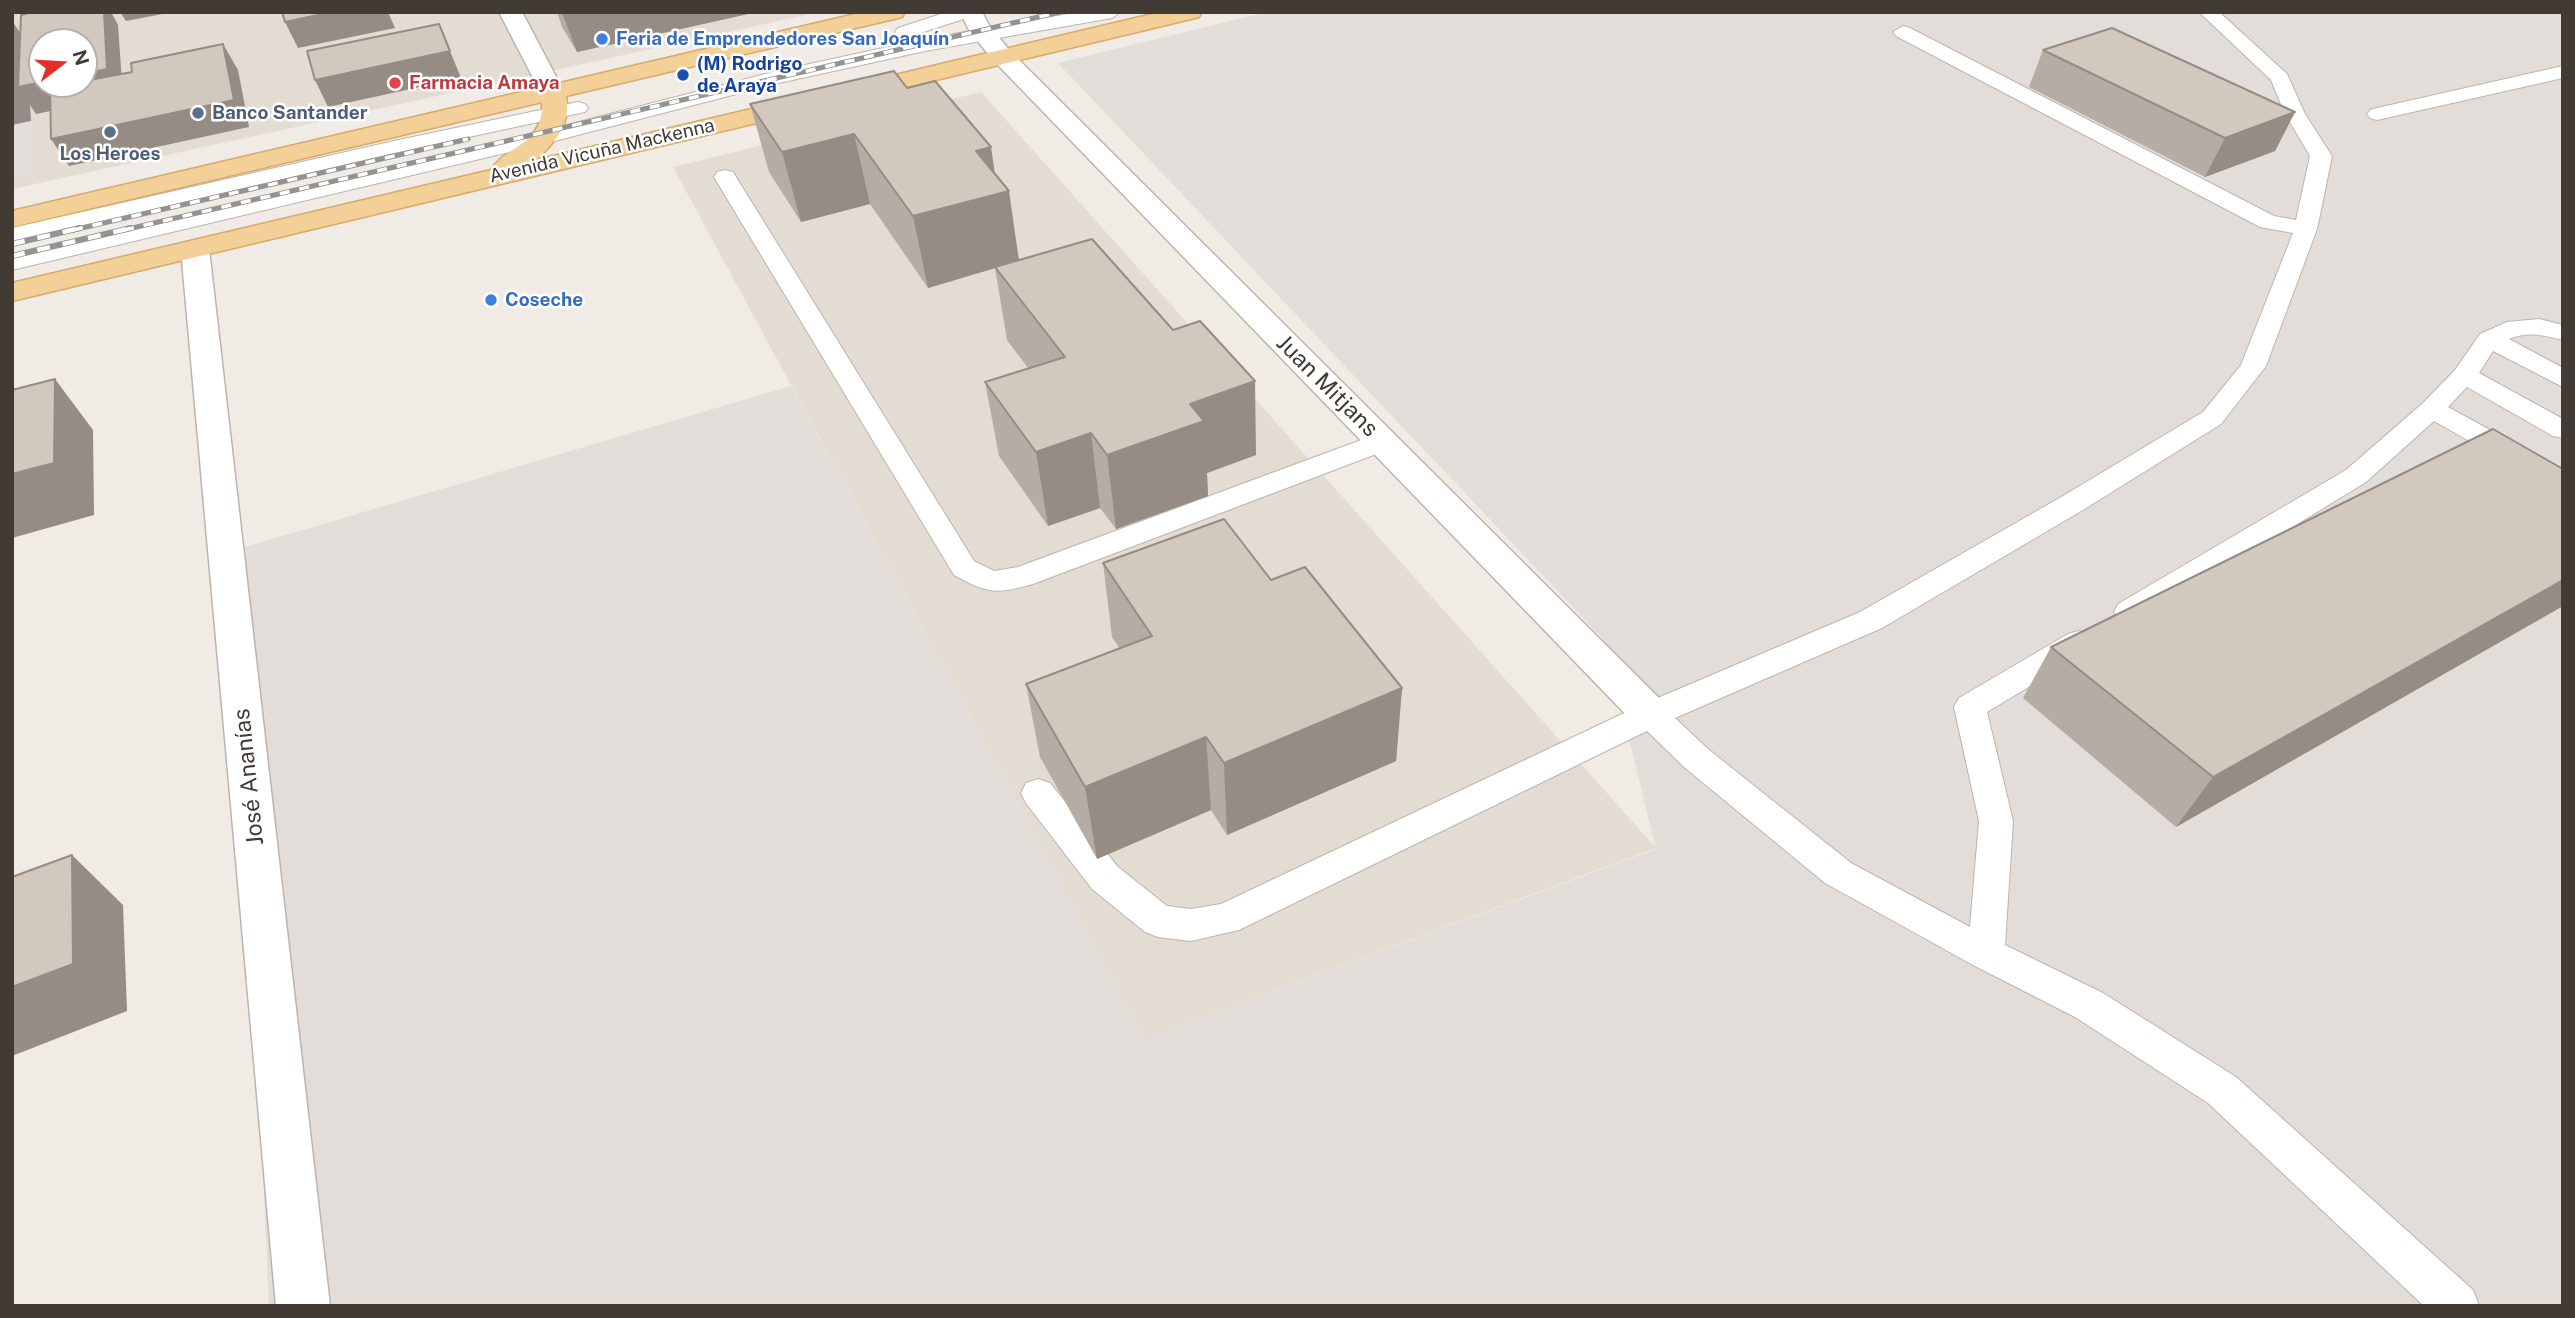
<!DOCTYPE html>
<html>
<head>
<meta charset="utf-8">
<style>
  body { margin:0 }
  #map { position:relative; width:2575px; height:1318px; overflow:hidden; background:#f0ebe4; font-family:"Public Sans",sans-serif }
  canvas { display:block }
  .frame { position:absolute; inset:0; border:14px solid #423b35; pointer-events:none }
  .north { position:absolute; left:28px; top:28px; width:70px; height:70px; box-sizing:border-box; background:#fff; border:2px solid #b3b1ae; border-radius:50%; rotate:73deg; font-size:19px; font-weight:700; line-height:28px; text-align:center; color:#423b35 }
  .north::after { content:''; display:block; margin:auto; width:24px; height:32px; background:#e42e27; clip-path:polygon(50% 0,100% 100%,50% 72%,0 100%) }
</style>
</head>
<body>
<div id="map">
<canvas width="2575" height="1318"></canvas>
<div class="frame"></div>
<div class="north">N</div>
</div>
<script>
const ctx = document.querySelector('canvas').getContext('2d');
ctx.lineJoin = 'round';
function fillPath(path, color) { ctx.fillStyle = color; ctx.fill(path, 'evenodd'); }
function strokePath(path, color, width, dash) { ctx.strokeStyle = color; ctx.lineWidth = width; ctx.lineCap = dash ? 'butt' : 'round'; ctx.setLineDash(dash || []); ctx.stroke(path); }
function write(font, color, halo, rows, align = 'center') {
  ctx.font = font + ' "Public Sans",sans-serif'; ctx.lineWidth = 5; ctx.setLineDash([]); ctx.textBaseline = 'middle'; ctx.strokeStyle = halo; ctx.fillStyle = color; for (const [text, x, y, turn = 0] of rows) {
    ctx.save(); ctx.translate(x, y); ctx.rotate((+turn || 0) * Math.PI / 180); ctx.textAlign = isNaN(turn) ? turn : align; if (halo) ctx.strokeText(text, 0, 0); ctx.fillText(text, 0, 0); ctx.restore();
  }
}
fillPath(new Path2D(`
  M12 12H820L12 189ZM42 42H84V84H42Z
  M981 92 1656 848 1145 1039 673 167Z`), '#e3dcd3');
fillPath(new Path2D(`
  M1267 12H2563V1306H269L235 550 791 386 1145 1039 1656 849 1605 641 1058 63Z`), '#e2ddd9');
fillPath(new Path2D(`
  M31 121V174L12 178V125Z`), '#e1dedc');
const service = new Path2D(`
  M947 12H975L973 16 905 38 895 32 898 28Z
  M1079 12H1121L1112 18 925 51 779 83 543 144 12 270V256L540 132 777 71 925 39Z
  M2199 12H2219L2287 74 2305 114 2332 156 2317 229 2266 366 2221 424 2083 510 1882 628 1675 718 1708 749 1851 863 1970 927 1979 821 1954 707 1959 698 2068 634 2079 631 2090 634 2095 642 2090 650 1987 712 2013 821 2005 945 2103 993 2236 1077 2473 1290 2479 1306H2424L2208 1103 2075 1017 1973 965 1825 883 1684 767 1647 731 1239 930 1191 941 1158 937 1145 932 1092 889 1026 803 1021 793 1026 783 1038 779 1050 783 1118 867 1167 906 1191 909 1221 904 1639 706 1860 612 2063 496 2203 412 2241 365 2293 233 2260 227 1896 36 1893 32 1903 26 1910 28 2274 216 2296 220 2310 156 2285 114 2271 80Z
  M2563 66V78L2377 120 2370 118 2367 114 2370 110 2377 108Z
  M578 102 585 104 588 108 585 112 394 153 12 242V228L394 141Z
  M725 170 733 172 736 177 974 561 994 571 1018 567 1372 436 1382 433 1392 436 1396 442 1392 448 1033 584C995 595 987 593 954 575L714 177 717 172Z
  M2539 319 2563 325V340C2543 335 2528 331 2509 339L2563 368V387L2493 351 2479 373 2563 419V438L2553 436 2467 387 2448 407 2563 470V491L2553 488 2434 421 2366 482 2140 620 2129 623 2118 620 2114 612 2118 604 2346 470 2423 403 2455 370 2480 334 2507 322Z`);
const minor = new Path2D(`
  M499 12H522L564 92 561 97 552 99 543 97Z
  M1002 49 1010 51 1665 704 1671 715 1665 726 1651 730 1637 726 994 61 990 56 994 51Z
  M195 240 205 243 209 249 330 1306H276L181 249 185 243Z`);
const tertiary = new Path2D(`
  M960 12H982L989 25 1014 56 1010 61H994L970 32Z`);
const primary = new Path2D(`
  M864 12H905L902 17 894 19 566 96C572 122 555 143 536 160L1161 12H1202L1199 17 1191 19 12 301V283L491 170C507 144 544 146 542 102L12 227V211Z`);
strokePath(service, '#bdb5ab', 2);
strokePath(minor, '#bdb5ab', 3);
strokePath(tertiary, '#bdb5ab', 3);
strokePath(primary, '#d7aa6b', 3);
fillPath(service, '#fff');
fillPath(minor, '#fff');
fillPath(tertiary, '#fff');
fillPath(primary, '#f4d099');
const railFar1 = new Path2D(`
  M73 230 468 139
  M124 230 1060 12`);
const rail = new Path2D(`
  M12 244 80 228
  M12 256 131 228`);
strokePath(railFar1, '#939393', 5);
strokePath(rail, '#939393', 6);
strokePath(railFar1, '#fff', 3.5, [10]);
strokePath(rail, '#fff', 4.5, [13]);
fillPath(new Path2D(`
  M557 12H757L577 52 562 27Z
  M2043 50 2295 112 2275 151 2205 177 2029 87Z
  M907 88 995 174 1019 260 1256 455 1207 473 1208 496 1116 529 1100 508 1048 526 999 456 985 382 1028 368 1007 340 995 268 928 288 870 204 801 222 769 172 750 104Z
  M2563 469V606L2176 827 2023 698 2051 647Z
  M1103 563 1271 580 1402 688 1396 761 1227 835 1211 810 1097 859 1040 757 1026 684 1120 649 1112 637Z`), '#b5aca3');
fillPath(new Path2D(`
  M104 12H111L118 25 123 96 36 114 30 105 31 121 12 125 13 22 30 48 42 84H84V74Z
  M120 12H173L126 21Z
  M332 12H388L395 28 298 48 285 22Z
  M578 12H757L577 52 563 15Z
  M439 24 461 78 328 107 315 80Z
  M223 44 238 70 249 127 69 166 51 139Z
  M2295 112 2275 151 2205 177 2225 138Z
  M854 134 870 204 801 222 782 152Z
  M991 147 998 194 1009 191 1019 261 928 288 913 216 976 151Z
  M55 379 93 430 94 515 12 538V474Z
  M1255 381 1256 455 1207 473 1208 496 1116 529 1107 455 1190 404Z
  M1091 433 1100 508 1048 526 1036 452Z
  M2563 580V606L2176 827 2213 777Z
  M1402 688 1396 761 1227 835 1224 763Z
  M1206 737 1211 810 1097 859 1085 787Z
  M72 855 123 905 127 1011 12 1056V987Z`), '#948c85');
const building = new Path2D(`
  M33 12H104L107 69 84 74V42H42V82L18 87 21 15Z
  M282 12H332L285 22Z
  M562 12H578L563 15Z
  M12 22H13L12 94Z
  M439 24 450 51 315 80 307 51Z
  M2112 28 2295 112 2225 138 2043 50Z
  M223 44 234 100 51 139 50 88 71 84H84V81L132 72 131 63Z
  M894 71 907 88 935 81 991 147 976 151 1009 191 913 216 854 134 782 152 750 104Z
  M1092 239 1173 330 1200 321 1255 381 1190 404 1204 421 1107 455 1091 433 1036 452 985 382 1065 357 995 267Z
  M55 379 54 463 12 474V390Z
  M2493 429 2563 469V580L2213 777 2051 647Z
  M1224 519 1271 580 1305 567 1402 688 1224 763 1206 737 1085 787 1026 684 1152 636 1103 563Z
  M72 855 73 964 12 987V877Z`);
fillPath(building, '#d3c8be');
strokePath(building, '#948c85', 2);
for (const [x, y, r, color] of [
  [602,39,7,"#3f7fe0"],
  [683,75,7,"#1a4fb4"],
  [395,83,7,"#e0444e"],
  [198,113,7,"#5c6f8a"],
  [110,132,7,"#5c6f8a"],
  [491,300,7,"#3f7fe0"]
]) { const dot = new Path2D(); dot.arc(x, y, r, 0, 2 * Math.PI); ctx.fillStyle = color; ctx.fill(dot); strokePath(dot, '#fff', 2.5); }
write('bold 19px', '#366cbe', '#fff', [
  ["Feria de Emprendedores San Joaquín",616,39],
  ["Coseche",505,300]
], 'left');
write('bold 19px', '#164399', '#fff', [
  ["(M) Rodrigo",697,64],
  ["de Araya",697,86]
], 'left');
write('bold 19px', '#be3a42', '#fff', [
  ["Farmacia Amaya",409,83]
], 'left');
write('bold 19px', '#4e5e75', '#fff', [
  ["Banco Santander",212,113],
  ["Los Heroes",110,154,"center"]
], 'left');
write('19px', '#423b35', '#fff', [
  ["Avenida Vicuña Mackenna",602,151,-13]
]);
write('23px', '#423b35', '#fff', [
  ["Juan Mitjans",1327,386,45],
  ["José Ananías",249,777,-96]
]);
</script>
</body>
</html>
